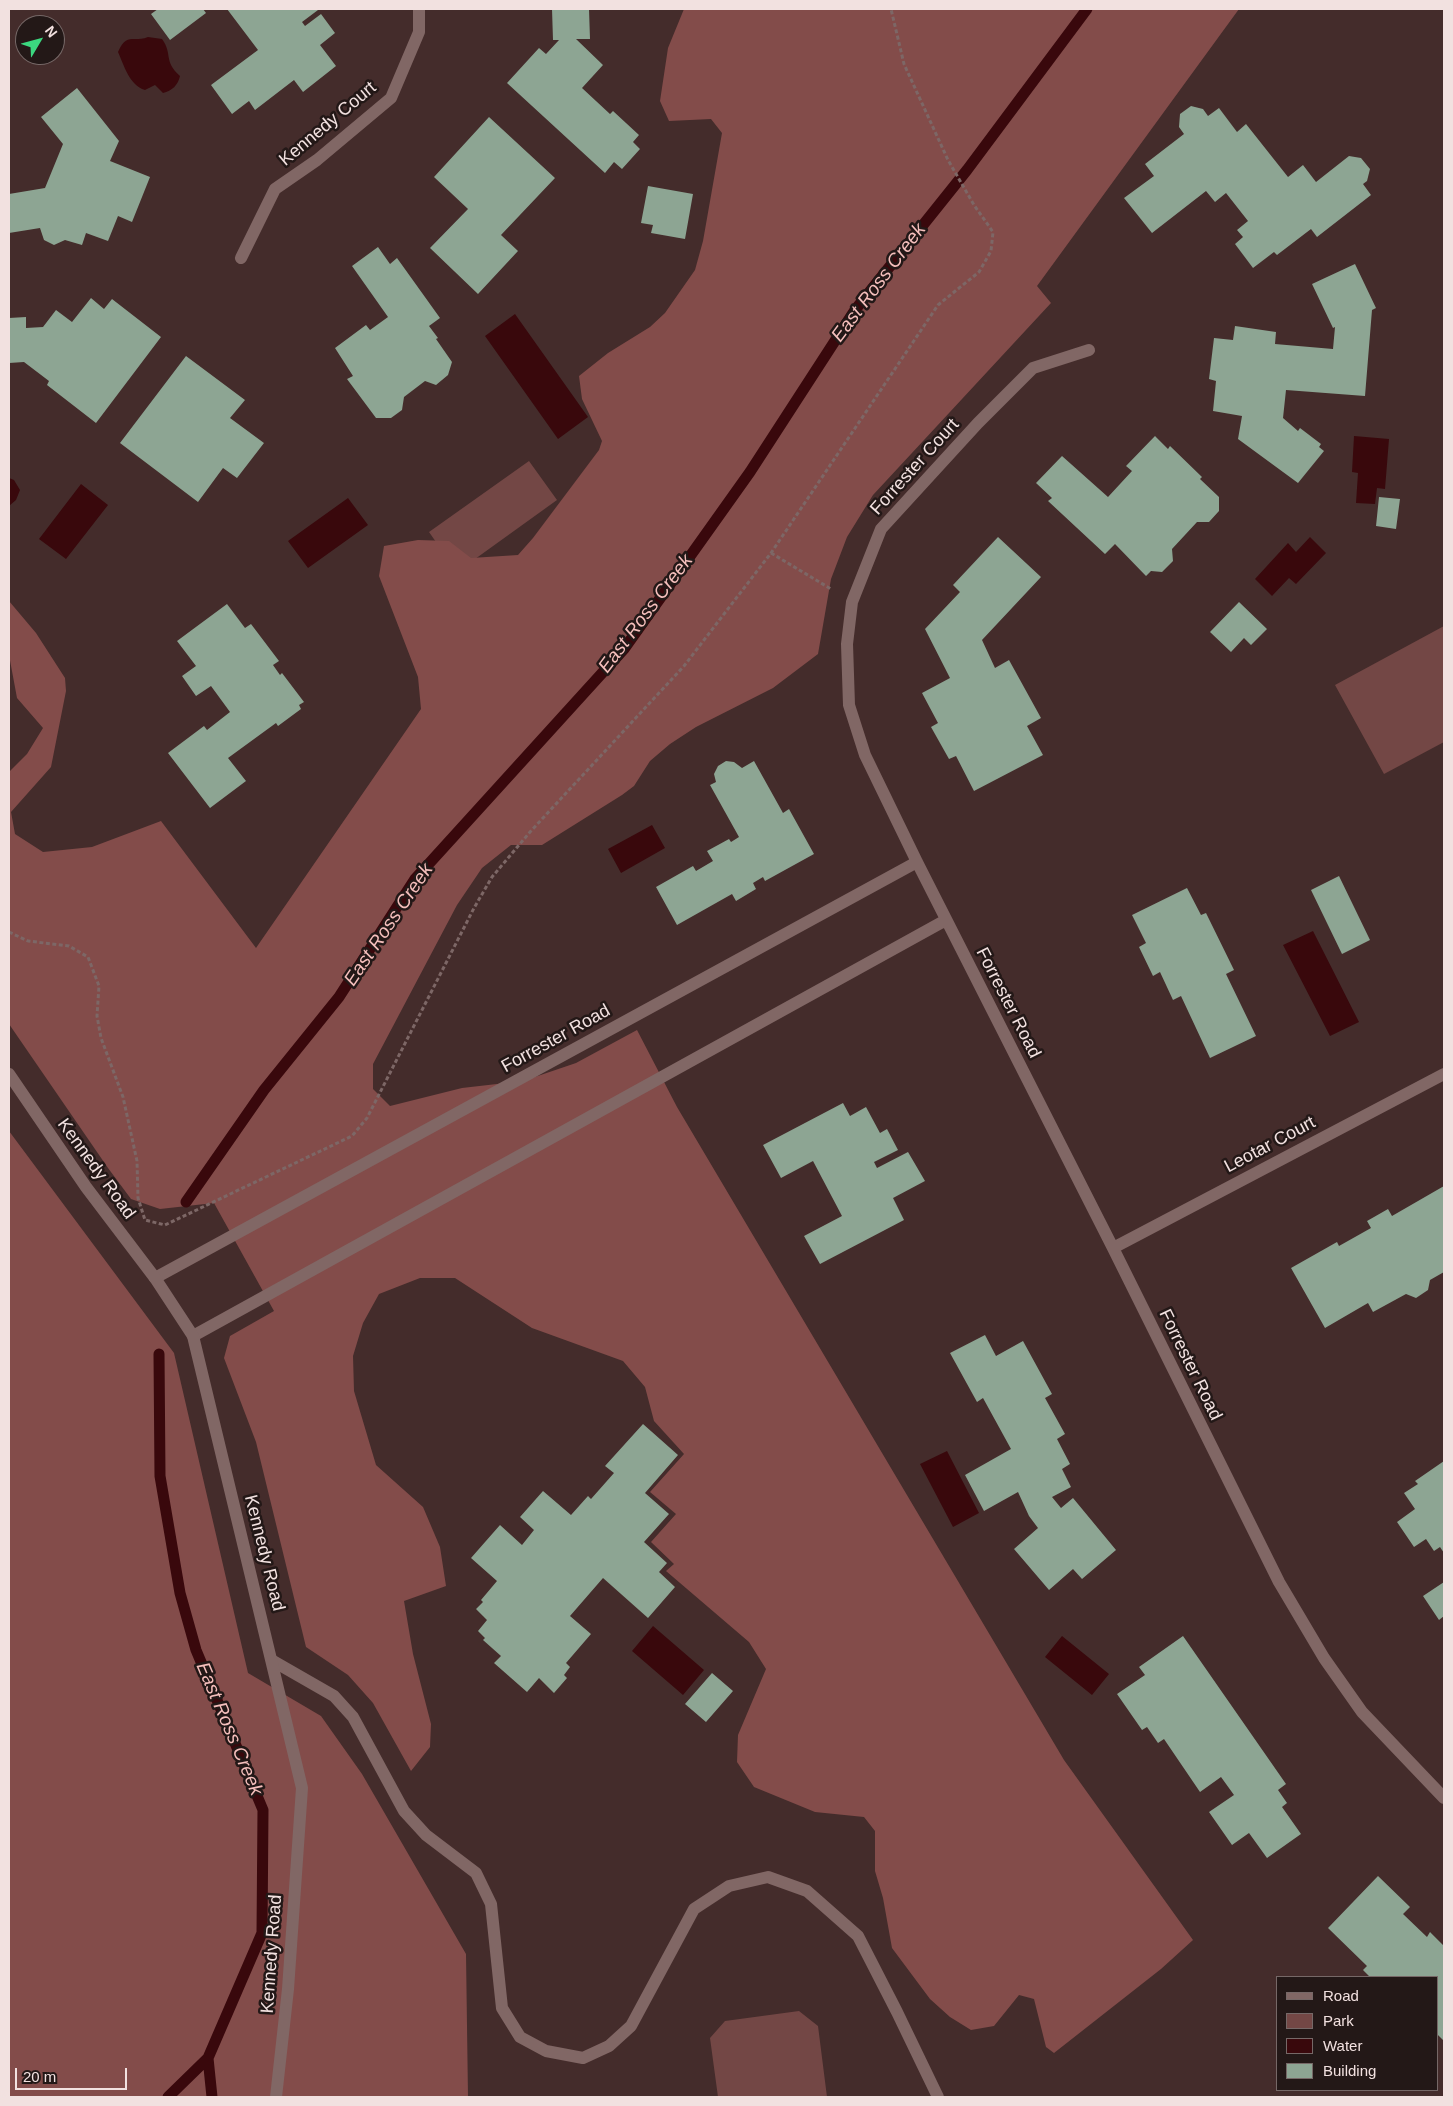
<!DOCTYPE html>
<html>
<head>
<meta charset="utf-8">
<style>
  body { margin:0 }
  #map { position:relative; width:1453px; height:2106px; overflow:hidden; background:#442c2b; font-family:Arial,sans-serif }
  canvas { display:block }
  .frame { position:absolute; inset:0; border:10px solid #f2e1e0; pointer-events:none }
  .legend { position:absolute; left:1276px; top:1976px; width:162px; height:115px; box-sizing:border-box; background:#231817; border:1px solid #766867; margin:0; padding:6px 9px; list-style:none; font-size:15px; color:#f2e1e0 }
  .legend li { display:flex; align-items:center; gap:10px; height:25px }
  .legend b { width:25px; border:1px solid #766867 }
  .north { position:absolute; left:15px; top:15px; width:50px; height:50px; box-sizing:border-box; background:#231817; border:1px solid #766867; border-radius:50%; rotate:53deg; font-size:14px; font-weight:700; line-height:20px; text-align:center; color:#f2e1e0 }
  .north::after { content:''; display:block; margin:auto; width:18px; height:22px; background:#3bd77f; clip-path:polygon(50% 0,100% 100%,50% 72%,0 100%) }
  .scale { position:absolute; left:15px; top:2068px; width:112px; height:22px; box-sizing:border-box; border:2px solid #f2e1e0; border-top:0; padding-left:6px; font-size:15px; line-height:18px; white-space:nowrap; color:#f2e1e0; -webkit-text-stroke:4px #231817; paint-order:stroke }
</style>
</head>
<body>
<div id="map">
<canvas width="1453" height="2106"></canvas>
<div class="frame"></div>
<ul class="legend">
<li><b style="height:6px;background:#816765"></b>Road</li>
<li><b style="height:14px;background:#734745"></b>Park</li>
<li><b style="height:14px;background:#39080c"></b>Water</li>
<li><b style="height:14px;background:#8da593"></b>Building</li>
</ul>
<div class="north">N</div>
<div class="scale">20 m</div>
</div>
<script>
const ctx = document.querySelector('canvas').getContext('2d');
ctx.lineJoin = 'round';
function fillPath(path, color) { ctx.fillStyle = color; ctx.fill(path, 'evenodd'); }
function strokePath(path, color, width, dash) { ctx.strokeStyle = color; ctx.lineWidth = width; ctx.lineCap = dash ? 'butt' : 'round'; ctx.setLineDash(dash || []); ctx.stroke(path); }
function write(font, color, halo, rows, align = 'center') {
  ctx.font = font + ' Arial,sans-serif'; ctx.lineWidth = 5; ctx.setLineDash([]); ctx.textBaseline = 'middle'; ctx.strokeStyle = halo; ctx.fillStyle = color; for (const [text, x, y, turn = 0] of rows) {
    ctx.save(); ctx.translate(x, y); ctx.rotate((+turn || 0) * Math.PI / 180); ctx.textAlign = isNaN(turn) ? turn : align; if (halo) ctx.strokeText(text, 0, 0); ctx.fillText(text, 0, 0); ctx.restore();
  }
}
fillPath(new Path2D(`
  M529 461 557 500 457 572 429 532Z
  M1444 626V742L1384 774 1335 685Z
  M799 2011 818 2026 827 2097H718L710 2038 725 2021Z`), '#734745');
fillPath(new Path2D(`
  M684 9H1239L1037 286 1051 303 873 495 847 537 831 579 818 654 773 688 696 727 670 744 650 761 634 786 622 795 542 845H511L482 868 457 905 373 1064V1089L390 1106 462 1088 523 1081 576 1063 637 1030 677 1107 1064 1760 1193 1940 1161 1969 1054 2053 1046 2047 1034 1999 1019 1995 994 2026 971 2030 950 2017 930 1999 892 1948 883 1898 875 1871V1831L864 1817 815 1812 754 1787 737 1762 738 1735 766 1669 749 1642 666 1571 674 1564 651 1542 676 1514 650 1492 684 1454 654 1421 645 1387 623 1361 532 1328 455 1278H420L379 1294 363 1323 353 1356 354 1391 376 1465 423 1507 440 1547 446 1586 404 1601 413 1654 431 1724 430 1747 411 1771 373 1703 348 1675 306 1647 256 1442 224 1358 230 1336 274 1311 214 1203 160 1209 131 1199 108 1168 9 1024V772L27 754 43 728 17 698 9 655V601L36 633 65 678 66 691 51 767 11 812 15 834 43 852 92 847 161 821 256 948 421 709 418 677 379 576 384 546 418 540 449 541 471 558 518 555 533 538 599 450 602 441 582 399 579 376 608 353 650 327 665 313 695 270 703 241 722 133 711 119 669 121 660 101 668 48Z
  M9 1131 174 1353 248 1673 321 1716 362 1774 466 1954 468 2097H9Z`), '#834c4a');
fillPath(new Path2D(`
  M148 37 162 39C173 54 163 61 180 76 178 85 172 91 163 93L155 85 145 90C129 85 124 65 118 52 127 32 133 43 148 37Z
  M515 314 588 417 558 439 485 336Z
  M1354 436 1389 439 1385 489 1377 488 1375 504 1356 503 1358 473 1352 472Z
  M9 478 14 480 20 490 16 500 9 506Z
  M81 484 108 505 66 559 39 539Z
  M348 498 368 525 308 568 288 541Z
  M1310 537 1326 553 1296 584 1289 578 1272 596 1255 579 1288 543 1296 552Z
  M652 825 665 848 621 873 608 849Z
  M1313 931 1359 1022 1330 1036 1283 945Z
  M947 1451 979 1513 953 1527 920 1464Z
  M653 1626 704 1670 683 1695 632 1651Z
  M1062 1636 1109 1674 1092 1695 1045 1657Z`), '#39080c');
strokePath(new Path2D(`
  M186 1202 264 1090 339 997 415 879 624 649 750 472 855 310 967 170 1087 9
  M159 1354 160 1476 180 1593 196 1650 263 1810 262 1933 208 2058 212 2097
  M168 2097 208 2058`), '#39080c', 11);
fillPath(new Path2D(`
  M158 9H203L206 13 170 40 151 14Z
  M227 9H317L318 10 302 22 305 26 321 14 335 33 320 45 336 66 303 92 294 80 255 110 249 101 232 114 211 85 258 50Z
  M552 9H589L590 39H576L603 65 582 88 610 114 613 111 639 135 633 142 640 149 622 169 614 162 605 173 507 83 539 48 546 54 559 40H553Z
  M77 88 119 141 110 161 150 177 132 222 118 216 108 241 86 233 82 245 65 240 54 245 44 240 40 228 9 233V194L45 188 63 144 41 117Z
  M1191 106 1203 109 1208 116 1219 108 1237 132 1246 124 1288 177 1303 165 1316 182 1349 156 1361 158 1370 169 1367 181 1363 184 1371 195 1317 237 1311 229 1277 255 1274 252 1253 268 1235 244 1243 237 1237 230 1248 221 1226 193 1215 202 1206 191 1152 233 1124 198 1154 176 1145 164 1184 134 1179 127 1180 114Z
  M489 117 555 178 501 235 518 251 478 294 430 248 468 209 434 177Z
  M648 186 693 194 685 239 651 233 653 225 641 223Z
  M378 247 390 264 397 258 440 318 429 326 438 338 436 339 452 362 448 375 436 385 425 381 404 397 402 410 391 418H376L347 379 353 376 335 348 366 325 370 330 388 317 352 266Z
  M1355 264 1376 308 1372 310 1365 396 1286 390 1283 418 1298 431 1300 428 1321 444 1319 447 1324 451 1298 483 1238 439 1242 416 1213 411 1216 381 1209 379 1214 338 1233 340 1235 326 1276 332 1275 344 1333 349 1335 327 1333 328 1312 284Z
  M91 298 104 309 112 299 161 337 96 423 47 385 49 381 24 362 9 363V318L26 317V328L43 327 56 310 72 322Z
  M186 356 245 400 230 418 264 443 237 478 223 468 198 502 120 443Z
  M1155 436 1168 449 1170 446 1202 477 1200 479 1219 497V511L1209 522H1197L1172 549 1173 561 1162 572 1151 571 1146 576 1115 544 1105 554 1048 501 1052 498 1036 483 1062 456 1108 497 1132 471 1126 466Z
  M1379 497 1400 499 1396 529 1376 526Z
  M998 537 1041 577 982 640 995 668 1009 660 1041 718 1027 726 1043 755 974 791 956 756 949 759 931 727 938 723 922 693 950 678 925 629 960 592 953 585Z
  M1239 602 1267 629 1251 645 1244 638 1231 652 1210 632Z
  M227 604 245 628 251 624 279 661 273 665 280 675 282 673 304 702 299 705 301 709 278 726 276 723 228 758 246 781 210 808 168 753 204 726 207 730 230 712 211 686 196 696 182 676 196 666 177 641Z
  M726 761 734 762 742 768 754 761 783 813 789 809 814 854 765 881 763 877 753 883 756 889 736 901 732 894 677 925 656 887 693 866 696 871 713 861 707 851 729 839 731 842 739 837 710 785 716 782 714 774 718 766Z
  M1339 876 1370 940 1342 954 1311 890Z
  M1187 888 1201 915 1206 913 1234 970 1226 974 1256 1036 1210 1058 1181 996 1173 1000 1160 972 1153 976 1139 947 1146 943 1132 915Z
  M843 1103 850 1116 866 1107 880 1133 887 1129 898 1150 874 1162 877 1168 908 1152 925 1181 893 1198 904 1220 820 1264 804 1236 842 1216 813 1161 781 1178 763 1145Z
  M1444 1186V1272L1430 1280 1428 1290 1416 1298 1406 1294 1373 1312 1368 1303 1325 1328 1291 1268 1337 1242 1339 1246 1371 1228 1367 1221 1388 1209 1392 1216Z
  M985 1335 996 1356 1023 1341 1052 1394 1045 1398 1065 1434 1057 1439 1070 1464 1062 1469 1071 1487 1052 1497 1061 1508 1073 1498 1116 1550 1082 1579 1073 1569 1049 1590 1014 1549 1038 1528 1029 1516 1018 1492 984 1511 965 1475 1011 1449 983 1398 977 1402 950 1353Z
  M643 1424 678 1455 645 1493 669 1514 644 1542 667 1563 659 1572 675 1587 648 1618 603 1578 570 1616 591 1634 566 1663 570 1667 564 1675 567 1678 554 1693 539 1678 527 1692 494 1663 501 1656 483 1640 485 1638 478 1631 487 1620 476 1609 483 1602 481 1600 497 1581 471 1558 500 1525 522 1545 534 1530 520 1517 543 1491 571 1515 588 1496 591 1499 614 1473 605 1466Z
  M1444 1461V1553L1440 1547 1434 1551 1426 1539 1414 1547 1397 1522 1415 1509 1404 1493 1418 1484 1415 1481Z
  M1444 1582V1616L1439 1620 1423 1596Z
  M1183 1636 1286 1784 1278 1790 1287 1803 1282 1807 1301 1834 1267 1858 1249 1833 1232 1845 1209 1812 1234 1795 1221 1777 1200 1792 1164 1739 1158 1743 1147 1727 1142 1730 1117 1694 1145 1675 1139 1667Z
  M712 1673 733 1691 706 1722 685 1704Z
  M1378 1876 1410 1907 1403 1914 1427 1937 1430 1932 1444 1946V2041L1437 2034V1977H1370L1363 1970 1367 1966 1328 1928Z`), '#8da593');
strokePath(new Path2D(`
  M771 553 831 589
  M9 932 28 941 69 946 88 957 99 986 97 1016 101 1038 123 1097 137 1161 138 1198 145 1220 165 1225 352 1136 367 1118 474 908 492 877 530 832 684 666 771 553 938 305 979 272 991 251 993 232 974 205 948 160 904 64 891 9`), '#7d6766', 3, [4, 2.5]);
strokePath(new Path2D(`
  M273 1661 334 1696 353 1717 404 1811 426 1835 476 1873 491 1904 502 2008 520 2037 546 2051 583 2058 609 2046 631 2026 694 1909 729 1886 768 1877 807 1891 858 1936 897 2012 938 2097`), '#816765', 12);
strokePath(new Path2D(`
  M241 258 275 189 317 160 391 98 419 32V9
  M1089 350 1033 368 978 423 881 529 852 602 847 644 849 705 865 755 917 862 1113 1248 1279 1582 1324 1658 1362 1712 1444 1798
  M1113 1248 1444 1074
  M155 1278 917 862
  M193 1336 946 920`), '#816765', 12);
strokePath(new Path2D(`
  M9 1074 86 1187 155 1278 193 1336 302 1788 288 1989 276 2097`), '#816765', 12);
write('18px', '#f2e1e0', '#231817', [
  ["Kennedy Court",328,124,-40],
  ["Forrester Court",915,467,-48],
  ["Forrester Road",1008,1003,63],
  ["Forrester Road",556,1039,-29],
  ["Leotar Court",1270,1145,-28],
  ["Kennedy Road",96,1169,54],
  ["Forrester Road",1190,1365,64],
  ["Kennedy Road",264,1553,76],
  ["Kennedy Road",272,1954,-86]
]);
write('italic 19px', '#f5bfbc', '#231817', [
  ["East Ross Creek",879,283,-53],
  ["East Ross Creek",646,614,-53],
  ["East Ross Creek",389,925,-56],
  ["East Ross Creek",229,1729,67]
]);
</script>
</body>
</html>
